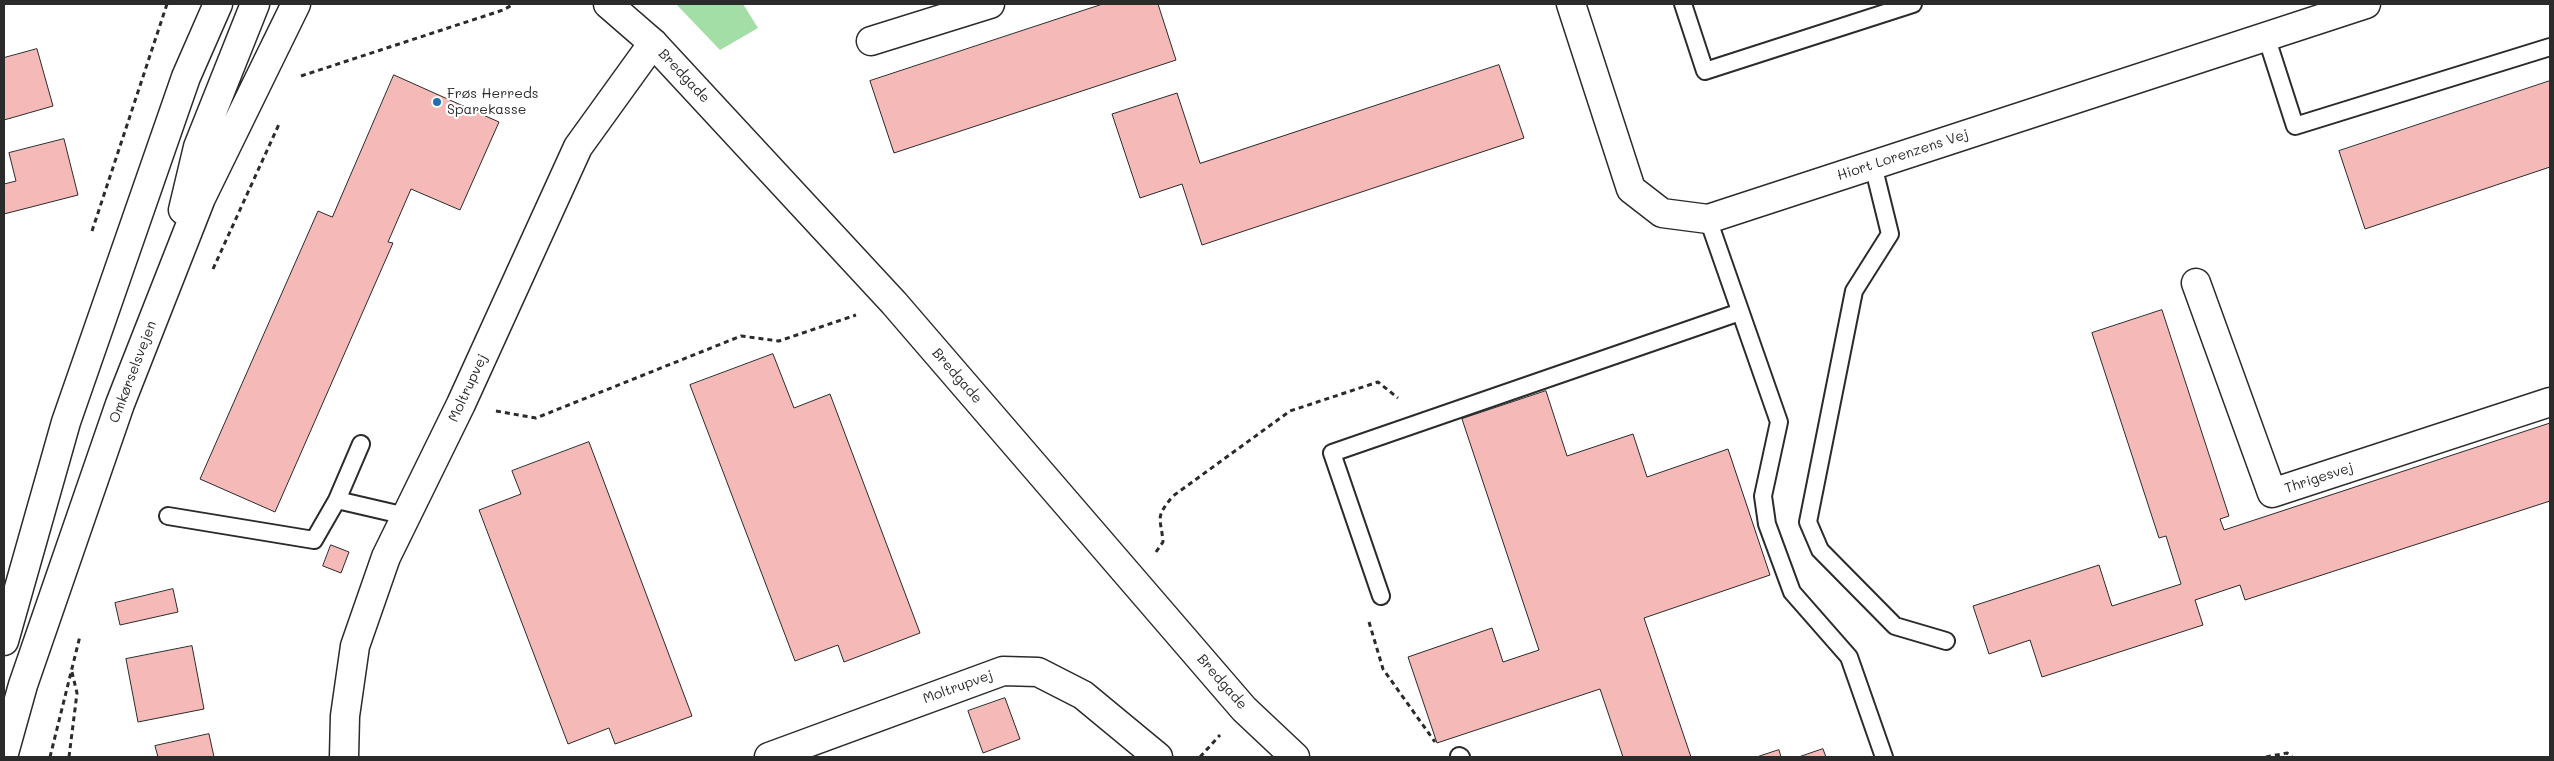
<!DOCTYPE html>
<html>
<head>
<meta charset="utf-8">
<style>
  body { margin:0 }
  #map { position:relative; width:2554px; height:761px; overflow:hidden; background:#fff; font-family:Mali,sans-serif }
  canvas { display:block }
  .frame { position:absolute; inset:0; border:5px solid #2b2b2b; pointer-events:none }
</style>
</head>
<body>
<div id="map">
<canvas width="2554" height="761"></canvas>
<div class="frame"></div>
</div>
<script>
const ctx = document.querySelector('canvas').getContext('2d');
ctx.lineJoin = 'round';
function fillPath(path, color) { ctx.fillStyle = color; ctx.fill(path, 'evenodd'); }
function strokePath(path, color, width, dash) { ctx.strokeStyle = color; ctx.lineWidth = width; ctx.lineCap = dash ? 'butt' : 'round'; ctx.setLineDash(dash || []); ctx.stroke(path); }
function write(font, color, halo, rows, align = 'center') {
  ctx.font = font + ' Mali,sans-serif'; ctx.lineWidth = 4.5; ctx.setLineDash([]); ctx.textBaseline = 'middle'; ctx.strokeStyle = halo; ctx.fillStyle = color; for (const [text, x, y, turn = 0] of rows) {
    ctx.save(); ctx.translate(x, y); ctx.rotate((+turn || 0) * Math.PI / 180); ctx.textAlign = isNaN(turn) ? turn : align; if (halo) ctx.strokeText(text, 0, 0); ctx.fillText(text, 0, 0); ctx.restore();
  }
}
fillPath(new Path2D(`
  M676 4H743L758 28 720 50Z`), '#a2dea5');
const building = new Path2D(`
  M1103 4H1158L1176 60 894 153 870 81Z
  M37 49 53 106 4 120V58Z
  M1499 65 1524 138 1202 245 1182 184 1140 198 1112 114 1177 93 1200 163Z
  M394 75 499 122 460 210 411 189 388 242 393 243 275 512 200 479 318 211 332 217Z
  M2550 81V167L2365 229 2339 151Z
  M64 139 78 195 4 214V184L16 181 9 153Z
  M2162 310 2229 516 2220 519 2224 530 2550 423V501L2245 600 2240 585 2195 600 2203 625 2042 677 2030 640 1989 654 1973 606 2099 565 2112 606 2181 584 2166 536 2159 538 2092 333Z
  M773 354 794 408 830 394 920 633 844 662 838 645 795 661 690 385Z
  M1546 391 1567 456 1633 434 1647 477 1728 449 1770 575 1644 618 1691 757H1623L1600 689 1437 743 1408 657 1492 628 1503 662 1539 650 1462 419Z
  M589 442 692 716 615 744 609 728 568 744 479 510 521 494 512 471Z
  M331 545 349 552 341 573 323 566Z
  M173 589 178 612 120 625 115 603Z
  M192 646 204 709 138 722 126 659Z
  M1005 698 1020 739 983 753 968 711Z
  M209 734 214 757H158L155 746Z
  M1823 749 1826 757H1799Z
  M1779 750 1781 757H1757Z`);
fillPath(building, '#f5b9b7');
strokePath(building, '#2b2b2b', 1);
const lane = new Path2D(`
  M1683 4 1705 71 1913 4
  M2266 36 2295 126 2550 47
  M1873 165 1890 234 1854 291 1808 522 1820 550 1895 626 1946 641
  M1708 219 1779 422 1763 496 1767 524 1792 592 1849 657 1884 757
  M337 500 361 444
  M168 516 314 540 337 500 406 516
  M1381 596 1332 453 1740 312
  M1459 756 1461 757`);
const street = new Path2D(`
  M1571 4 1631 189 1662 213 1708 219 2366 4
  M871 41 990 4
  M2196 283 2272 493 2550 402
  M344 757 345 716 355 646 386 557 461 404 578 147 653 43
  M769 757 1003 671 1038 672 1083 695 1158 757`);
const secondary = new Path2D(`
  M608 4 653 43 894 303 1244 709 1295 757
  M183 210 198 147 255 4
  M4 641 66 422 186 77 218 4
  M4 753 23 685 120 404 201 198 296 4`);
strokePath(lane, '#2b2b2b', 20);
strokePath(street, '#2b2b2b', 31);
strokePath(secondary, '#2b2b2b', 31);
strokePath(new Path2D(`
  M301 76 503 10 514 4
  M92 231 167 4
  M213 269 280 122
  M496 411 536 418 741 336 779 341 856 315
  M1156 552 1163 542C1161 517 1154 519 1173 496L1290 411 1378 382 1398 398
  M1369 622 1383 669 1435 742
  M50 757 80 636
  M69 757 77 693 71 668
  M1200 757 1220 735
  M2266 757 2287 753 2292 757`), '#2b2b2b', 3, [5, 4]);
strokePath(lane, '#fff', 16);
strokePath(street, '#fff', 28);
strokePath(secondary, '#fff', 28);
for (const [x, y, r, color] of [
  [437,102,5,"#1f6fb2"]
]) { const dot = new Path2D(); dot.arc(x, y, r, 0, 2 * Math.PI); ctx.fillStyle = color; ctx.fill(dot); strokePath(dot, '#fff', 2); }
write('14px', '#2b2b2b', '#fff', [
  ["Bredgade",684,76,47],
  ["Hiort Lorenzens Vej",1903,155,-18],
  ["Omkørselsvejen",133,372,-69],
  ["Bredgade",957,376,49],
  ["Moltrupvej",468,388,-65],
  ["Thrigesvej",2319,478,-18],
  ["Bredgade",1222,682,49],
  ["Moltrupvej",958,687,-20]
]);
write('14px', '#2b2b2b', '#fff', [
  ["Frøs Herreds",447,94],
  ["Sparekasse",447,110]
], 'left');
</script>
</body>
</html>
